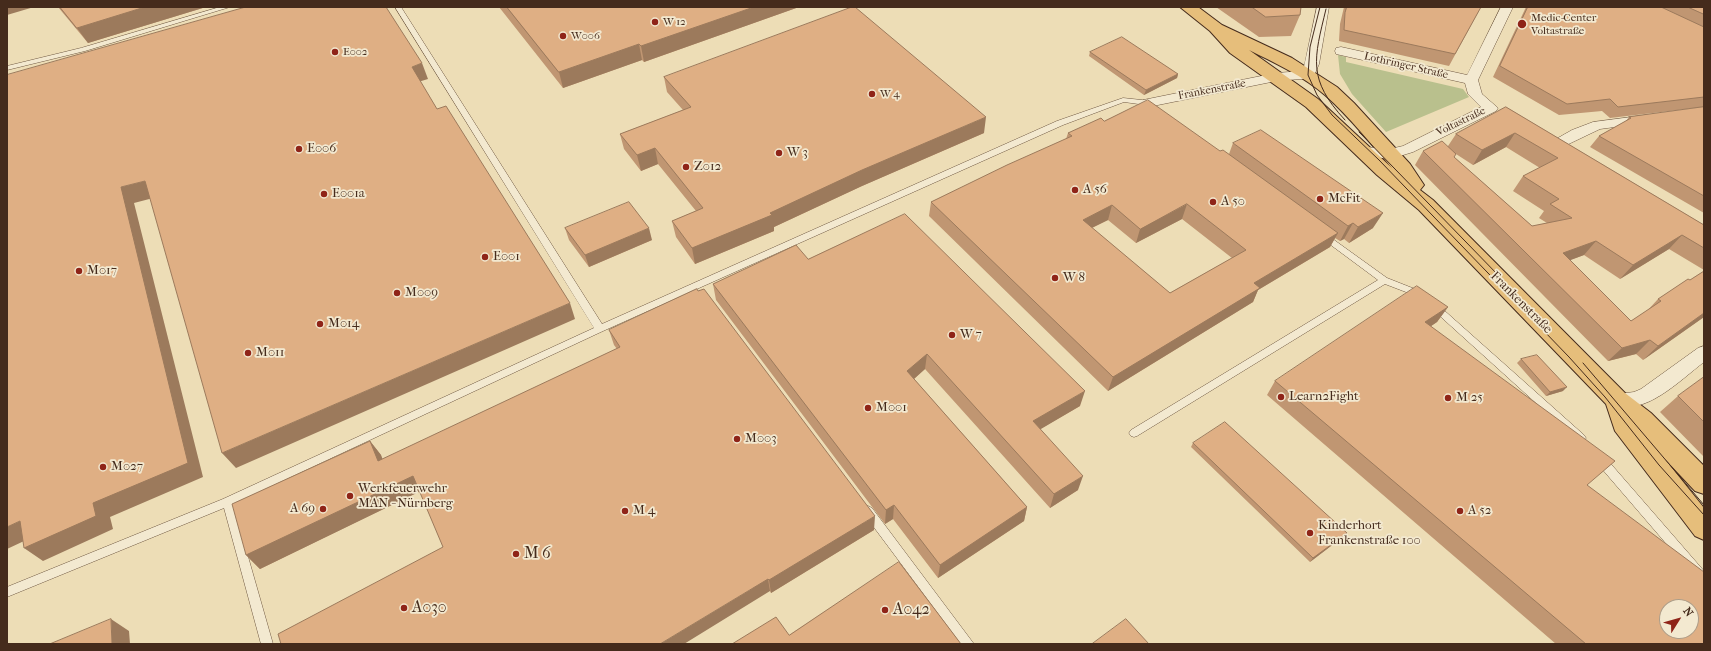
<!DOCTYPE html>
<html>
<head>
<meta charset="utf-8">
<style>
  body { margin:0 }
  #map { position:relative; width:1711px; height:651px; overflow:hidden; background:#edddb6; font-family:"IM FELL French Canon",serif }
  canvas { display:block }
  .frame { position:absolute; inset:0; border:8px solid #452b1c; pointer-events:none }
  .north { position:absolute; left:1659px; top:599px; width:40px; height:40px; box-sizing:border-box; background:#f3e9d0; border:1px solid #ad9d88; border-radius:50%; rotate:53deg; font-size:11px; font-weight:700; line-height:16px; text-align:center; color:#452b1c }
  .north::after { content:''; display:block; margin:auto; width:14px; height:18px; background:#8f2418; clip-path:polygon(50% 0,100% 100%,50% 72%,0 100%) }
</style>
</head>
<body>
<div id="map">
<canvas width="1711" height="651"></canvas>
<div class="frame"></div>
<div class="north">N</div>
</div>
<script>
const ctx = document.querySelector('canvas').getContext('2d');
ctx.lineJoin = 'round';
function fillPath(path, color) { ctx.fillStyle = color; ctx.fill(path, 'evenodd'); }
function strokePath(path, color, width, dash) { ctx.strokeStyle = color; ctx.lineWidth = width; ctx.lineCap = dash ? 'butt' : 'round'; ctx.setLineDash(dash || []); ctx.stroke(path); }
function write(font, color, halo, rows, align = 'center') {
  ctx.font = font + ' "IM FELL French Canon",serif'; ctx.lineWidth = 3.5; ctx.setLineDash([]); ctx.textBaseline = 'middle'; ctx.strokeStyle = halo; ctx.fillStyle = color; for (const [text, x, y, turn = 0] of rows) {
    ctx.save(); ctx.translate(x, y); ctx.rotate((+turn || 0) * Math.PI / 180); ctx.textAlign = isNaN(turn) ? turn : align; if (halo) ctx.strokeText(text, 0, 0); ctx.fillText(text, 0, 0); ctx.restore();
  }
}
fillPath(new Path2D(`
  M1338 55 1346 57V62L1463 89 1469 97 1386 132 1352 94 1340 74Z`), '#b9c08d');
const lane = new Path2D(`
  M220 7H230L85 51 7 70V66L81 48Z
  M395 7H401L602 324 1057 121 1123 98 1151 101 1155 107 1151 109 1146 105 1124 102 1063 125 603 331 233 504 273 644H261L224 508 7 597V587L223 499 594 328Z
  M1323 232 1387 278 1425 293 1426 295 1425 297H1419L1385 284 1137 436 1134 437 1131 436 1129 433 1131 430 1378 280 1320 237 1319 235Z
  M1434 303 1437 304 1584 435 1586 438 1584 441 1581 442 1578 441 1431 308 1430 306 1431 304Z
  M1600 455 1604 456 1704 571V584L1700 583 1596 462 1595 459 1596 456Z
  M868 506 872 508 974 644H961L864 514 863 511 864 508Z`);
const street = new Path2D(`
  M1317 7H1329L1319 64 1313 78 1276 81 1148 107 1143 106 1141 103 1143 100 1148 99 1276 73 1303 71Z
  M1501 7H1513L1478 80 1482 94 1498 108 1496 111 1413 152 1390 159 1360 155 1358 152 1360 149 1365 147 1390 149 1403 146 1481 107 1468 94 1465 83 1336 54 1335 51 1336 48 1341 47 1467 75Z
  M1647 115 1652 116 1654 119 1652 122 1600 129 1554 151 1549 149 1547 146 1549 143 1572 130 1593 122Z
  M1704 346V362C1679 381 1645 417 1611 405L1608 400 1611 395 1634 392 1641 389 1698 348Z`);
const primary = new Path2D(`
  M1180 7H1198L1222 25 1292 58 1337 87 1354 103 1410 164 1424 185 1420 190 1433 200 1625 393 1651 413 1704 466V494L1695 491 1664 458 1704 508V540L1695 536 1615 431 1606 404 1419 210 1377 175 1306 107 1230 53 1210 31ZM1249 50C1275 63 1303 76 1325 95 1350 117 1370 143 1392 168L1318 99Z`);
strokePath(lane, '#6f5842', 1);
strokePath(street, '#6f5842', 1);
strokePath(primary, '#452b1c', 2);
fillPath(lane, '#f3e9d0');
fillPath(street, '#f3e9d0');
fillPath(primary, '#e6be7b');
strokePath(new Path2D(`
  M1320 7 1310 47 1308 75 1317 95 1332 115 1379 160 1569 357 1605 397 1659 465 1704 515
  M1326 9C1314 59 1307 79 1345 120
  M1359 132 1500 277
  M1583 363 1704 505`), '#452b1c', 1);
fillPath(new Path2D(`
  M58 7H206L88 43Z
  M499 7H799L644 62 642 60 563 88Z
  M1216 7H1301L1300 15 1291 36 1259 37Z
  M1344 7H1481L1449 66 1339 41 1340 24Z
  M1526 7H1704V107L1610 118 1602 111 1559 115 1493 77Z
  M1090 52 1178 74 1177 78 1144 95 1089 56Z
  M664 77 984 133 862 186 774 227V231L695 264 676 237 672 221 696 211 658 164 641 171 624 149 620 134 683 110 667 92Z
  M1506 107 1704 225V270L1669 249 1620 279 1584 255 1570 260 1631 321 1647 311 1658 299 1690 280 1704 271V317L1643 360 1636 354 1608 361 1415 165 1423 151 1448 146 1456 134ZM1506 147 1540 168 1523 176 1513 191 1544 211 1539 218 1547 223 1532 226 1454 157 1456 154 1473 165Z
  M1704 107V213L1590 147 1599 136 1626 121 1629 117Z
  M1104 121 1220 151 1229 154 1233 143 1373 228 1349 243 1344 239 1340 241 1335 238 1330 247 1258 290 1253 302 1108 391 929 216 931 202 1066 139 1068 133ZM1182 219 1232 258 1170 293 1092 228 1108 220 1136 243Z
  M565 228 652 240 589 267 569 240Z
  M808 259 1080 406 1040 429 1078 490 1050 508 925 369 914 379 1027 507 1024 521 938 578 893 519 885 524 716 300 713 284Z
  M1448 307 1437 322 1431 326 1587 485 1704 644H1556L1267 395 1275 381Z
  M609 330 874 530 771 593 770 591 443 547 420 491 260 569 246 555 370 441 381 455 382 460 617 349 614 345Z
  M1521 359 1563 391 1546 396 1517 363Z
  M1704 377V457L1660 412 1678 396Z
  M1193 443 1344 536 1310 562 1191 447Z`), '#c09672');
fillPath(new Path2D(`
  M7 7H34L7 15Z
  M145 7H206L88 43 77 28Z
  M754 7H799L644 62 641 46Z
  M639 44 642 60 563 88 559 72Z
  M422 63 428 79 418 82 412 67Z
  M1178 74 1177 78 1144 95 1146 90Z
  M986 117 984 133 862 186 774 227V231L695 264 692 248 862 170Z
  M1515 133 1506 147 1473 165 1482 150Z
  M655 148 658 164 641 171 637 155Z
  M145 181 157 197 134 203 203 477 110 517 113 529 43 561 24 548 93 503 121 187Z
  M1187 204 1182 219 1136 243 1140 229Z
  M1112 205 1108 220 1079 234 1083 220Z
  M1383 213 1373 228 1349 243 1358 227Z
  M1353 223 1344 239 1340 241 1348 226Z
  M649 228 652 240 589 267 585 255Z
  M1338 233 1330 247 1258 290 1253 302 1108 391 1113 377 1254 283Z
  M1682 235 1669 249 1620 279 1633 265Z
  M1596 241 1584 255 1552 267 1563 253Z
  M570 303 575 319 236 468 222 453Z
  M1448 307 1437 322 1415 337 1425 322Z
  M1704 313V317L1643 360 1658 346Z
  M1650 340 1636 354 1608 361 1622 348Z
  M927 354 925 369 906 386 907 371Z
  M1567 387 1563 391 1546 396 1550 392Z
  M1085 391 1080 406 1029 436 1033 421Z
  M370 441 381 455 389 476 378 461Z
  M413 476 423 490 260 569 246 555Z
  M1083 476 1078 490 1050 508 1054 494Z
  M894 505 893 519 885 524 886 510Z
  M1027 507 1024 521 938 578 940 565Z
  M875 516 874 530 771 593 769 580Z
  M20 521 39 534 7 549V527Z
  M1347 533 1344 536 1310 562 1313 558Z
  M768 579 770 591 684 644H660Z
  M111 619 129 631 130 644H112Z`), '#9c7a5c');
const building = new Path2D(`
  M60 7H145L77 28Z
  M246 7H386L422 63 412 67 437 109 446 106 570 303 222 453 145 181 121 187 188 463 93 503 96 516 24 548 20 521 7 527V75Z
  M507 7H754L641 46 639 44 559 72Z
  M852 7H855L986 117 862 170 770 213 772 215 692 248 672 221 703 208 655 148 637 155 620 134 691 107 664 77Z
  M1252 7H1301L1300 15 1266 17Z
  M1347 7H1481L1455 54 1344 30 1345 13Z
  M1528 7H1661L1704 27V97L1618 107 1610 99 1567 104 1500 66Z
  M1688 7H1704V14Z
  M1122 37 1178 74 1146 90 1090 52Z
  M1148 100 1220 151 1223 150 1338 233 1254 283 1260 288 1113 377 931 202 1007 165 1072 136 1068 133 1101 118 1104 121ZM1187 204 1246 250 1170 293 1083 220 1112 205 1140 229Z
  M1506 107 1704 225V248L1682 235 1633 265 1596 241 1563 253 1631 321 1661 301 1658 299 1688 279 1690 280 1704 271V313L1658 346 1650 340 1622 348 1423 151 1442 141 1456 154 1454 157 1532 226 1572 218 1550 204 1559 199 1523 176 1558 158 1515 133 1482 150 1456 134Z
  M1704 107V196L1599 136 1631 118 1629 117Z
  M1261 130 1383 213 1358 227 1353 223 1348 226 1233 143Z
  M629 202 649 228 585 255 565 228Z
  M905 214 1085 391 1033 421 1083 476 1054 494 927 354 907 371 1027 507 940 565 894 505 886 510 713 284 796 245 808 259Z
  M1417 286 1448 307 1425 322 1615 461 1587 485 1704 572V644H1586L1275 381ZM1667 607H1691V631H1667Z
  M697 289 698 291 704 289 875 516 769 580 768 579 660 644H281L278 634 443 547 413 476 246 555 232 504 370 441 378 461 620 347 609 330Z
  M1537 355 1567 387 1550 392 1521 359Z
  M1704 377V422L1678 396Z
  M1225 422 1347 533 1313 558 1193 443Z
  M899 562 961 644H732L776 617 789 635Z
  M111 619 112 644H50Z
  M1126 619 1149 644H1092Z`);
fillPath(building, '#dfaf84');
strokePath(building, '#9c7a5c', 1);
for (const [x, y, r, color] of [
  [655,22,4,"#8f2418"],
  [1522,24,5,"#8f2418"],
  [563,36,4,"#8f2418"],
  [335,52,4,"#8f2418"],
  [872,94,4,"#8f2418"],
  [299,149,4,"#8f2418"],
  [779,153,4,"#8f2418"],
  [686,167,4,"#8f2418"],
  [1075,190,4,"#8f2418"],
  [324,194,4,"#8f2418"],
  [1320,199,4,"#8f2418"],
  [1213,202,4,"#8f2418"],
  [485,257,4,"#8f2418"],
  [79,271,4,"#8f2418"],
  [1055,278,4,"#8f2418"],
  [397,293,4,"#8f2418"],
  [320,324,4,"#8f2418"],
  [952,335,4,"#8f2418"],
  [248,353,4,"#8f2418"],
  [1281,397,4,"#8f2418"],
  [1448,398,4,"#8f2418"],
  [868,408,4,"#8f2418"],
  [737,439,4,"#8f2418"],
  [103,467,4,"#8f2418"],
  [350,496,4,"#8f2418"],
  [323,509,4,"#8f2418"],
  [625,511,4,"#8f2418"],
  [1460,511,4,"#8f2418"],
  [1310,533,4,"#8f2418"],
  [516,554,4,"#8f2418"],
  [404,608,4,"#8f2418"],
  [885,610,4,"#8f2418"]
]) { const dot = new Path2D(); dot.arc(x, y, r, 0, 2 * Math.PI); ctx.fillStyle = color; ctx.fill(dot); strokePath(dot, '#f3e9d0', 1.5); }
write('11px', '#452b1c', '#f3e9d0', [
  ["Medic-Center",1531,18],
  ["Voltastraße",1531,31],
  ["W 12",663,22],
  ["W006",571,36],
  ["E002",343,52],
  ["W 4",880,94]
], 'left');
write('11px', '#452b1c', '#f3e9d0', [
  ["Lothringer Straße",1406,66,13],
  ["Frankenstraße",1212,90,-11],
  ["Voltastraße",1461,122,-26]
]);
write('13px', '#452b1c', '#f3e9d0', [
  ["E006",307,149],
  ["W 3",787,153],
  ["Z012",694,167],
  ["A 56",1083,190],
  ["E001a",332,194],
  ["McFit",1328,199],
  ["A 50",1221,202],
  ["E001",493,257],
  ["M017",87,271],
  ["W 8",1063,278],
  ["M009",405,293],
  ["M014",328,324],
  ["W 7",960,335],
  ["M011",256,353],
  ["Learn2Fight",1289,397],
  ["M 25",1456,398],
  ["M001",876,408],
  ["M003",745,439],
  ["M027",111,467],
  ["Werkfeuerwehr",358,489],
  ["MAN - Nürnberg",358,504],
  ["A 69",315,509,"right"],
  ["M 4",633,511],
  ["A 52",1468,511],
  ["Kinderhort",1318,526],
  ["Frankenstraße 100",1318,541]
], 'left');
write('13px', '#452b1c', '#f3e9d0', [
  ["Frankenstraße",1521,303,45]
]);
write('16px', '#452b1c', '#f3e9d0', [
  ["M 6",524,554],
  ["A030",412,608],
  ["A042",893,610]
], 'left');
</script>
</body>
</html>
